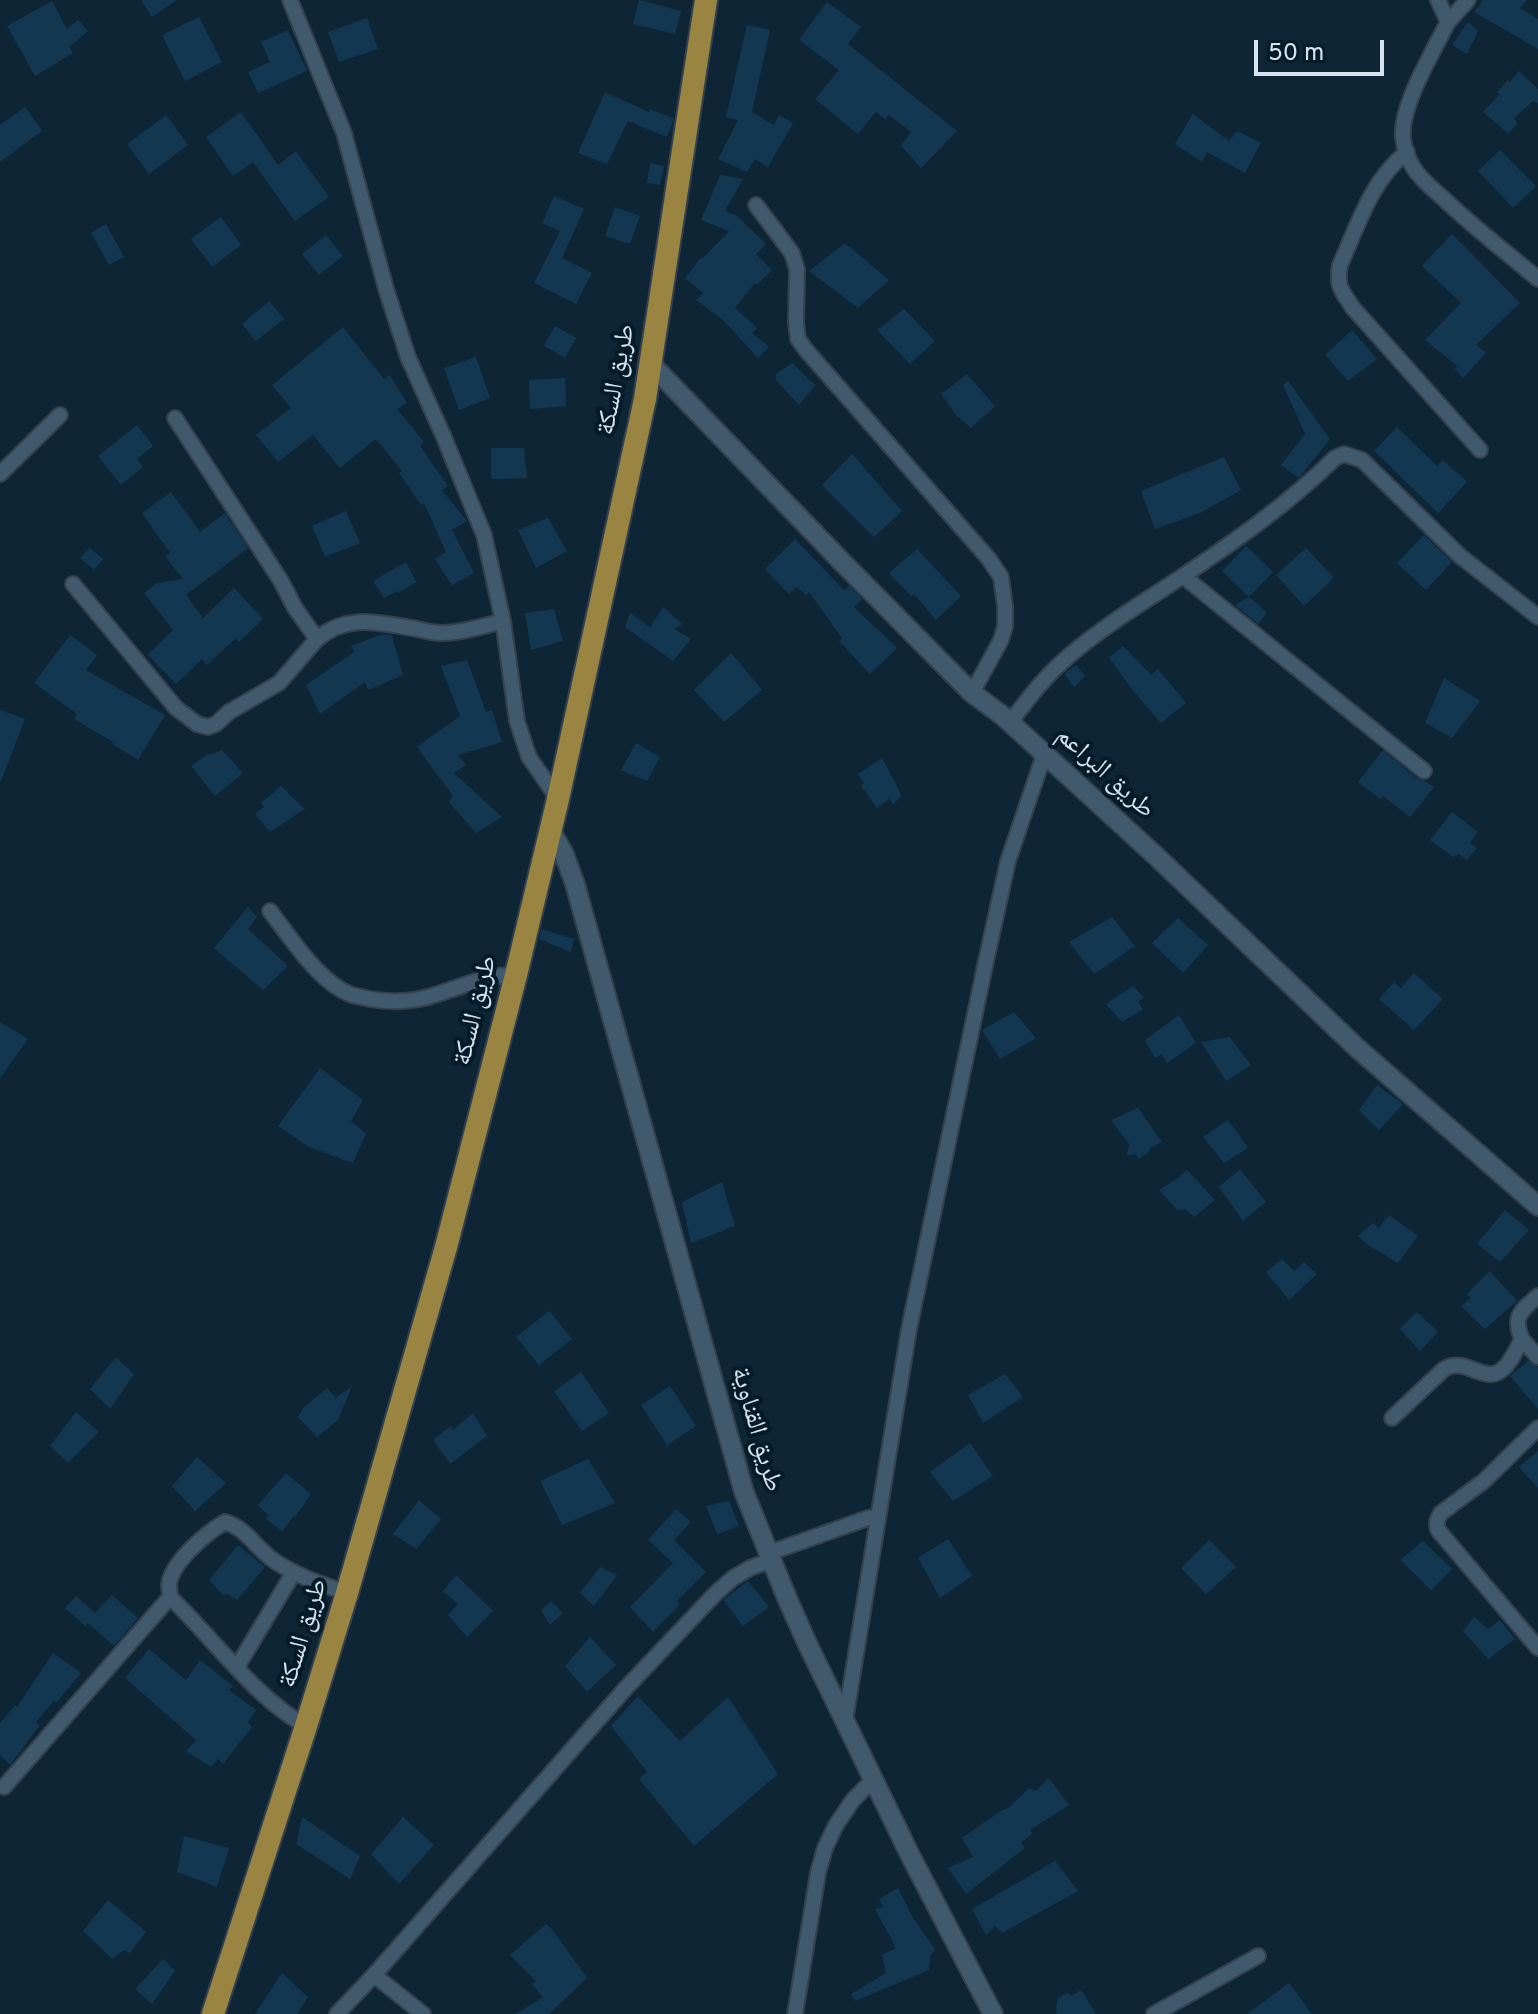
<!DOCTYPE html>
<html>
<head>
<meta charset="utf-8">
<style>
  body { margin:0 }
  #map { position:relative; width:1538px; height:2014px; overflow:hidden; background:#0e2535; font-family:Overpass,sans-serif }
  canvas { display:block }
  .scale { position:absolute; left:1254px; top:40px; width:130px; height:36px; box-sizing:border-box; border:4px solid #d5e3ee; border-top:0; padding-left:10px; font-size:24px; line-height:28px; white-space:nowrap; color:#d5e3ee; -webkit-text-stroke:6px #051b2a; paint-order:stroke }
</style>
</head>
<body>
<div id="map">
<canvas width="1538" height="2014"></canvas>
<div class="scale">50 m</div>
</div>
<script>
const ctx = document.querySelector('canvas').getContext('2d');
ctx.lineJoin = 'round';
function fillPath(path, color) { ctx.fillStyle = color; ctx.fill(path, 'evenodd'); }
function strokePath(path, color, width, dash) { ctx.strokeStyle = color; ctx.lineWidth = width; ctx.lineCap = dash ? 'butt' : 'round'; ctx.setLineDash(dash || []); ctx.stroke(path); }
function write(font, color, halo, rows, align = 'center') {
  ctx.font = font + ' Overpass,"Noto Naskh Arabic",sans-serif'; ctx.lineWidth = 8; ctx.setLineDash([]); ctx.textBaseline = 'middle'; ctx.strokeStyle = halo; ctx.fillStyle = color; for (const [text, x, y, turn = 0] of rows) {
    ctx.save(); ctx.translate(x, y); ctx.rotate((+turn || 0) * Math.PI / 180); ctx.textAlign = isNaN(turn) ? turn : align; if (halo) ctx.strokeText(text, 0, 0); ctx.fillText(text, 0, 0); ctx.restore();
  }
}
fillPath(new Path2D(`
  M141 0H177L152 17Z
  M639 0 681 11 675 34 633 24Z
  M1483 0H1527L1520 8 1538 19V49L1474 12Z
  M52 1 67 29 78 20 88 31 69 47 73 53 35 76 7 26Z
  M827 2 861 27 848 44 957 131 921 168 901 146 911 132 889 115 885 119 876 112 858 134 815 99 839 70 799 40Z
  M199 17 222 62 185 81 162 35Z
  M367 18 378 49 339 62 328 32Z
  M1468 22 1478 31 1467 54 1452 45Z
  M747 25 770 30 752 112 774 125 779 115 793 123 768 167 755 159 747 172 718 159 738 120 726 117Z
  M288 30 307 71 258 93 248 72 270 62 261 42Z
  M1519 71 1538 89V103L1533 101 1514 118 1518 124 1508 133 1483 112 1500 94 1497 92 1508 80 1510 82Z
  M605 92 649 112 650 109 674 119 667 137 628 121 607 164 578 153Z
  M25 107 42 131 0 162V125Z
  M241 112 278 165 296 151 329 197 295 221 253 162 233 176 206 137Z
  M1193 114 1229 141 1237 131 1261 143 1245 173 1207 152 1202 162 1175 144Z
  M166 115 188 145 149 174 127 144Z
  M1500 150 1536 186 1513 208 1478 171Z
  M650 163 664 166 660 185 647 183Z
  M720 175 743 179 725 211 736 215 766 244 756 254 772 270 757 285 755 283 735 308 757 328 752 333 769 347 758 358 724 321 696 300 703 293 685 278 701 257 703 258 729 231 701 220Z
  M554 196 584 209 562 258 592 273 576 304 534 283 560 231 542 223Z
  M615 207 640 216 630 244 605 236Z
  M221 217 241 245 212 267 191 239Z
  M106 224 124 257 109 265 91 233Z
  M1452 234 1520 303 1476 345 1486 353 1463 378 1455 369 1457 366 1425 340 1461 303 1422 266Z
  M326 235 343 256 319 275 302 254Z
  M845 243 889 280 858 308 809 271Z
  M269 301 284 319 256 341 242 324Z
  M904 309 935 341 910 364 877 330Z
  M555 326 576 338 565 358 544 346Z
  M343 327 384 379 390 375 407 403 397 409 424 442 420 446 448 486 442 490 467 521 452 530 474 573 452 585 435 559 446 552 424 503 421 505 399 473 402 471 376 439 340 468 313 435 278 462 256 435 291 408 272 385Z
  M1352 330 1377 359 1348 381 1325 355Z
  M476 357 490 398 459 410 444 368Z
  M792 363 815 385 799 405 776 380V374Z
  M967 374 995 406 971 428 956 415 941 394Z
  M565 378 566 406 530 409 529 380Z
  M1288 381 1330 439 1299 478 1281 465 1305 434 1283 385Z
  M137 425 153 446 137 459 143 467 121 485 98 456Z
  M1397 427 1437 466 1443 460 1467 482 1438 513 1374 451Z
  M491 448H524L527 478 491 479Z
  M852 454 902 511 874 537 822 485Z
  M1224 457 1241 490 1200 513 1155 529 1141 491Z
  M171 492 200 532 225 513 248 548 186 595 203 618 234 588 263 619 239 642 236 638 207 665 202 659 176 684 148 655 173 630 144 593 157 583 183 579 165 556 170 553 142 513Z
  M346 511 360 543 325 557 312 526Z
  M548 518 567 551 536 568 518 530Z
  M1424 535 1452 562 1426 590 1397 563Z
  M795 539 844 590 849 586 862 599 854 607 897 648 870 674 839 641 842 638 809 592 806 595 797 587 789 594 765 569Z
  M1246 546 1273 572 1249 597 1222 571Z
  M90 548 103 559 94 570 80 558Z
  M1306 548 1334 578 1304 606 1276 575Z
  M917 549 961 596 936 620 914 594 911 596 889 573Z
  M406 562 416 582 398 593 397 591 384 598 373 581Z
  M1249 597 1267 612 1258 624 1235 605Z
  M663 607 682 624 674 629 691 639 673 661 625 627 630 613 650 627Z
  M554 609 563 641 531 650 525 613Z
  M383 634 392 635 403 675 368 690 365 682 320 714 306 685 354 652 351 646Z
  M70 635 97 655 86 670 165 715 138 760 112 744 113 742 74 719 77 714 34 683Z
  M1123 646 1151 675 1158 669 1186 703 1161 723 1134 692 1109 658Z
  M731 653 762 690 724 722 694 690Z
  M467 660 486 712 492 710 502 742 458 755 466 765 454 773 502 817 476 833 449 802 453 796 417 747 460 716 441 666Z
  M1076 665 1085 676 1074 687 1064 674Z
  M1444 678 1480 701 1452 738 1425 723Z
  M0 710 25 719 1 781H0Z
  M636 743 660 757 647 781 621 770Z
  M222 750 243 773 215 796 191 766 208 754H213Z
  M1383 750 1418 779 1425 781 1434 787 1410 817 1383 796 1380 799 1358 782Z
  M882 758 902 796 893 804 889 799 877 808 861 786 864 783 858 774Z
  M281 786 305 809 270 832 255 814 264 807 261 803Z
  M1452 812 1478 832 1470 843 1477 848 1467 860 1459 854 1453 857 1430 840Z
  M248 907 257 917 248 929 288 966 263 990 214 948Z
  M1112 917 1135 946 1094 974 1069 942Z
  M1178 918 1208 945 1183 973 1152 943Z
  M541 929 574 939 571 952 539 939Z
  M1414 973 1443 999 1414 1030 1379 999 1394 982 1401 988Z
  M1133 986 1144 997 1138 1002 1143 1009 1122 1022 1106 1004Z
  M1014 1012 1036 1038 1000 1059 982 1030Z
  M1179 1015 1196 1043 1167 1063 1162 1054 1155 1058 1145 1040Z
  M0 1022 28 1039 0 1078Z
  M1230 1037 1251 1065 1226 1081 1201 1042Z
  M320 1068 363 1100 351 1121 366 1134 353 1163 309 1147 278 1126Z
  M1377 1085 1403 1104 1379 1130 1359 1110Z
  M1138 1108 1162 1142 1150 1148 1149 1152 1139 1159 1135 1154 1127 1156 1129 1144 1111 1120Z
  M1228 1120 1248 1148 1224 1163 1203 1137Z
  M1240 1169 1266 1202 1243 1221 1219 1187Z
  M1187 1170 1215 1200 1194 1217 1185 1209 1178 1211 1159 1190 1178 1178Z
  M722 1182 735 1226 691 1243 682 1202Z
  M1505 1210 1529 1230 1500 1262 1477 1244Z
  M1389 1215 1418 1236 1398 1263 1368 1245 1358 1236 1373 1223 1379 1228Z
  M1282 1259 1294 1271 1304 1262 1317 1274 1289 1300 1266 1272Z
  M1490 1271 1517 1301 1485 1329 1461 1306 1471 1298 1467 1294Z
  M549 1311 572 1339 539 1365 516 1337Z
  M1417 1312 1438 1332 1420 1351 1400 1329Z
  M116 1357 134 1374 110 1409 90 1389Z
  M1528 1361 1538 1367V1409L1510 1376Z
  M581 1372 609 1413 582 1431 554 1391Z
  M1005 1374 1023 1397 983 1423 968 1395Z
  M352 1386 338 1420 317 1437 298 1417 303 1408 327 1388 336 1398Z
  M670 1386 696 1426 667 1445 641 1405Z
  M76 1412 99 1432 68 1463 50 1446Z
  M473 1413 487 1436 450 1464 433 1440 451 1426 453 1430Z
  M970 1443 993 1476 953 1501 930 1472Z
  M1538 1451V1488L1519 1467Z
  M197 1457 226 1483 195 1511 172 1486Z
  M588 1459 615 1503 562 1525 540 1481Z
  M286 1473 311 1494 295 1517 294 1516 282 1531 266 1519 268 1515 258 1505Z
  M419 1500 441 1519 416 1549 393 1534Z
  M729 1501 739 1526 717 1534 706 1506Z
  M676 1509 691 1522 674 1540 706 1572 677 1601 680 1604 653 1632 630 1607 673 1563 648 1540Z
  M948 1539 972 1576 940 1598 918 1558Z
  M1209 1540 1236 1567 1206 1594 1181 1568Z
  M1423 1541 1452 1569 1431 1590 1400 1560Z
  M238 1545 265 1567 237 1600 227 1594 223 1595 209 1580Z
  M600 1567 617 1575 594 1606 580 1593Z
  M456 1575 493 1611 467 1637 448 1615 458 1604 443 1591Z
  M748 1581 769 1607 743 1626 723 1600Z
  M112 1595 138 1618 114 1646 88 1623 85 1626 65 1608 76 1596 95 1613Z
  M551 1601 563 1613 550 1625 541 1610Z
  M1474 1617 1488 1629 1500 1620 1515 1639 1488 1659 1463 1631Z
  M590 1637 616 1665 587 1692 565 1666Z
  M149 1649 186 1680 200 1660 233 1686 229 1690 256 1710 248 1722 252 1727 223 1764 218 1759 211 1767 186 1751 196 1740 125 1678Z
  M53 1653 81 1673 56 1703 54 1701 36 1722 40 1725 10 1765 0 1755V1723L15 1705 17 1707Z
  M638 1696 680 1741 728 1697 778 1774 694 1846 639 1779 647 1772 611 1726Z
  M1049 1778 1069 1805 1030 1830 1032 1834 1021 1843 1025 1848 966 1894 948 1868 973 1857 962 1838 1002 1810 1008 1808 1029 1788 1036 1791Z
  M302 1817 360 1856 350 1879 296 1844Z
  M403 1817 434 1845 399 1884 371 1854Z
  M184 1836 229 1848 217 1887 177 1872Z
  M1055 1861 1078 1891 1002 1933 995 1926 986 1935 972 1909Z
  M898 1888 913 1918 935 1949 930 1957 929 1970 855 2001 851 1994 886 1973 882 1955 896 1948 875 1909 883 1907 879 1899Z
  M108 1900 146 1932 130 1953 124 1950 112 1959 83 1931Z
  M546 1924 552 1929 587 1978 549 2014H516L543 1997 532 1984 536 1981 510 1955Z
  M163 1959 175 1971 152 2004 135 1989Z
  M282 1973 308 1997 297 2014H255Z
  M1289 1983 1312 2014H1247Z
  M1081 1990 1096 2014H1056L1057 1999 1068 1992 1071 1996Z`), '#133750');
const minor = new Path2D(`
  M290 0 344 133 386 289 408 357 443 435 484 535 503 621 517 721 529 757 558 799
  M1438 0 1448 22C1434 50 1400 106 1403 137 1404 147 1408 159 1413 167 1420 179 1433 189 1443 198 1473 227 1506 252 1538 279
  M1448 22 1468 0
  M1407 152C1371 180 1358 225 1340 265 1336 287 1342 291 1353 308L1480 450
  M756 205 792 253 797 270 796 322 798 339 806 350 989 559 1001 577 1005 606V626L1001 640 972 693
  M175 418 281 581 295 608 317 639C348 613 380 623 417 629 425 631 434 633 442 633 462 633 483 626 503 621
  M0 474 60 415
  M1183 576 1424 771
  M73 584 176 708 197 724 208 727 216 724 229 712 279 683 317 639
  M1009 724C1025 703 1041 681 1061 663 1097 630 1139 605 1180 578 1234 542 1288 504 1335 458L1344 454 1362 460 1460 556 1538 617
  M270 911C291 938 319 983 352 995 358 997 364 997 370 999 393 1003 415 1002 438 994 463 986 489 974 516 975
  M1522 1339 1538 1357
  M1392 1418 1444 1369C1451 1365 1455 1365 1463 1366 1471 1368 1479 1373 1488 1374 1505 1377 1515 1352 1522 1339 1512 1316 1521 1311 1538 1296
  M1538 1428 1484 1481 1441 1513C1437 1519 1436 1523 1438 1530L1538 1648
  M769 1553 868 1518 877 1517
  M237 1667 294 1572
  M845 1721 909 1329 986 961 1008 861 1044 755
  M306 1726C255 1698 213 1638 170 1597 170 1593 169 1588 169 1584 172 1562 206 1533 225 1522 246 1528 256 1548 273 1560 296 1576 321 1584 347 1593
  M4 1787 170 1597
  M374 1975 423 2014
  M337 2014 374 1975 625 1689 716 1593 733 1578 750 1568 772 1560
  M795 2014 818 1873 825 1848 836 1825 853 1800 873 1780
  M1154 2014 1258 1956`);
const tertiary = new Path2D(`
  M651 364 845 565 972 693 1003 716 1157 857 1356 1047 1538 1206
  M550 829 564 854 575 884 744 1492 787 1598 807 1643 910 1855 993 2014`);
const primary = new Path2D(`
  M213 2014 306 1726 347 1593 446 1247 516 975 558 799 645 399 706 0`);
strokePath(minor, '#33404e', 18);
strokePath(tertiary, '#33404e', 22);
strokePath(primary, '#33404e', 26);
strokePath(minor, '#41596c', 14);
strokePath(tertiary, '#41596c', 18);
strokePath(primary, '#998541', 22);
write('26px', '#d5e3ee', '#051b2a', [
  ["طريق السكة",618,380,-79],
  ["طريق البراعم",1104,774,42],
  ["طريق السكة",477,1011,-76],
  ["طريق القناوية",755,1430,74],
  ["طريق السكة",305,1634,-73]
]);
</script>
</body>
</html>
